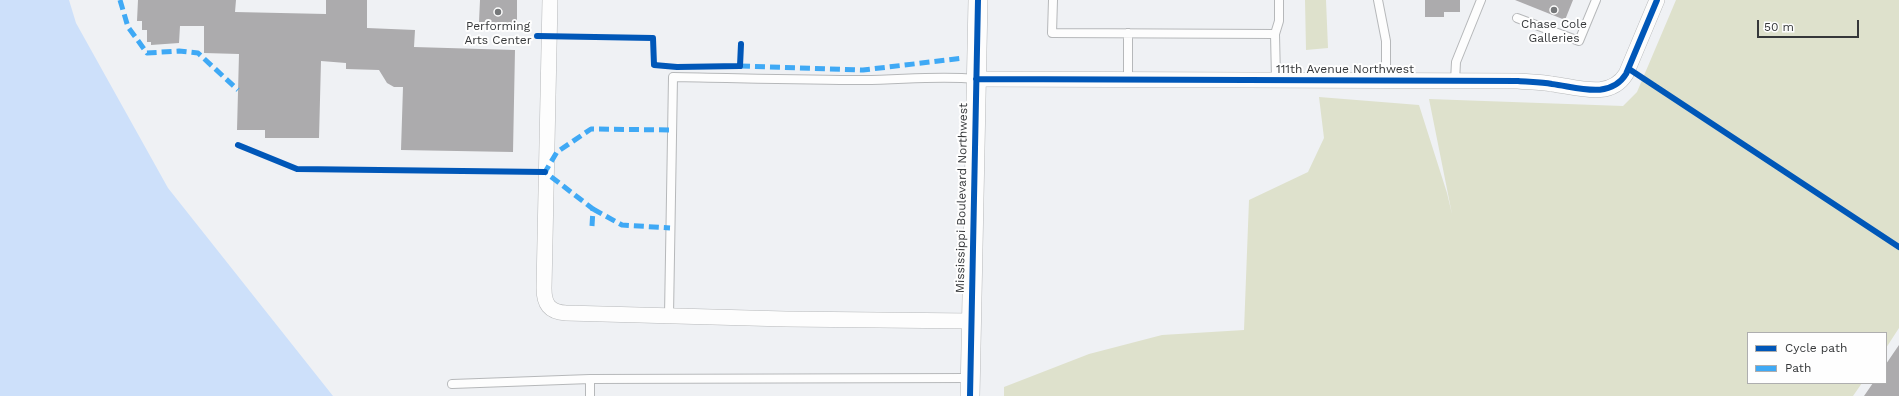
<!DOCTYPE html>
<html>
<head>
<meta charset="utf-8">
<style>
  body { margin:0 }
  #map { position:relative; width:1899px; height:396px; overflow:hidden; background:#eff1f4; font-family:"Work Sans",sans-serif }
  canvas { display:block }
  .legend { position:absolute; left:1747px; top:332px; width:140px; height:52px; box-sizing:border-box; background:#fefefe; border:1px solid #aeaeaf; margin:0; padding:5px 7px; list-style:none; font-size:12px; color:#353739 }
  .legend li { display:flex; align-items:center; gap:8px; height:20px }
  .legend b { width:20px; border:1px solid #aeaeaf }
  .scale { position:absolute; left:1757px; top:20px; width:102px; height:18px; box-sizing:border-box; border:2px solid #353739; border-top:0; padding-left:5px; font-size:12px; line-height:14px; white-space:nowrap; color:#353739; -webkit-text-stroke:3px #fefefe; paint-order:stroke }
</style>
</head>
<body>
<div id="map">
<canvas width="1899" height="396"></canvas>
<ul class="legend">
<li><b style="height:5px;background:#0057b8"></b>Cycle path</li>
<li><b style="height:5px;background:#3fa9f5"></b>Path</li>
</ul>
<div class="scale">50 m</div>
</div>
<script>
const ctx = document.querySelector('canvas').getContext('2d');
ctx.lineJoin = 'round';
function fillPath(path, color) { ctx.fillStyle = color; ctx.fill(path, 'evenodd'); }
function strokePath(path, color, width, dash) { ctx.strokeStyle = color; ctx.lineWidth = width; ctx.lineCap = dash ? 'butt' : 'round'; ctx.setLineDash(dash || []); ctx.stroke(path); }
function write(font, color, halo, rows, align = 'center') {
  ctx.font = font + ' "Work Sans",sans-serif'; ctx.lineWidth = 4; ctx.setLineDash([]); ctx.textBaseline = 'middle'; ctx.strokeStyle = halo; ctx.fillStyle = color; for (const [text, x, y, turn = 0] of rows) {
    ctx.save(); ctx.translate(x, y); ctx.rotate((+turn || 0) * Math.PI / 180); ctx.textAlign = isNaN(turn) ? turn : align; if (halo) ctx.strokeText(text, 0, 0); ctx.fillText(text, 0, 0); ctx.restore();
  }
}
fillPath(new Path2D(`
  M1305 0H1326L1328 48 1306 50Z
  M1676 0H1899V328L1886 348V333H1748V383H1862L1853 396H1004V387L1089 354 1162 335 1244 330 1249 200 1308 172 1324 138 1319 97 1419 105 1447 193 1452 214 1429 99 1623 106 1637 92Z`), '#dee1cc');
fillPath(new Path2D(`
  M0 0H69L76 23 168 188 333 396H0Z`), '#cde0fa');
fillPath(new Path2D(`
  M138 0H236L235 12 326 14V0H367V28L415 30 414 47 515 50 513 152 401 150 403 87H394L387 83 379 70 346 69V63L321 61 319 138H265V130H237L239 54 204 53V26H180L179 43 151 45V42H147V30H142V21H137Z
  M480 0H517V23L479 22Z
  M1425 0H1460V12H1444V17H1425Z
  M1515 0H1573L1565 20Z
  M1899 345V396H1864L1873 383H1886V364Z`), '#acabad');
const service = new Path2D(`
  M1053 0 1052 33 1275 34
  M1378 0 1386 41V81
  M1517 18 1579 41 1596 0
  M1128 33V79
  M1276 79 1275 34 1279 21V0
  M1455 81 1456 62 1481 0
  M669 315 673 77C737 78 800 80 864 80 901 80 939 75 976 79
  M452 384 590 379 970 378
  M590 396V379`);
const minor = new Path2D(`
  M550 0 544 288C544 304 549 312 566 313L786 319 971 321
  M976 79 1518 81C1529 82 1541 82 1552 84 1577 87 1610 100 1626 74L1657 0`);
const tertiary = new Path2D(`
  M970 396 978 0`);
strokePath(service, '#b6b8ba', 10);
strokePath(minor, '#b6b8ba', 16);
strokePath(tertiary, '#b6b8ba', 20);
strokePath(service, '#fdfdfd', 8);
strokePath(minor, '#fdfdfd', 15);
strokePath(tertiary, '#fdfdfd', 19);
strokePath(new Path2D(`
  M120 0 128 27 147 53 179 51 198 53 238 90
  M740 66 863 70 964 58
  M593 209 622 225 670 228
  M592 226 593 209 545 172 557 152 591 129 672 130`), '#3fa9f5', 5, [10, 5]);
strokePath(new Path2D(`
  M537 36 653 38 654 65 677 67 740 66 741 44
  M1629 69 1899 247
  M976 79 1518 81C1529 82 1541 82 1552 84 1577 87 1610 100 1626 74L1657 0
  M238 145 297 169 545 172
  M970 396 978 0`), '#0057b8', 6);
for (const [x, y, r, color] of [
  [1554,10,4,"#76787a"],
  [498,12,4,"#76787a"]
]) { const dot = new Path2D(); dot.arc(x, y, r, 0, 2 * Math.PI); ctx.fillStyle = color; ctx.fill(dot); strokePath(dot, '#fefefe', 1.5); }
write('12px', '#353739', '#fefefe', [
  ["Chase Cole",1554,24],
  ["Galleries",1554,38],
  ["Performing",498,26],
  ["Arts Center",498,40]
]);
write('12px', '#353739', '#fefefe', [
  ["111th Avenue Northwest",1345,69],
  ["Mississippi Boulevard Northwest",962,198,-89]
]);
</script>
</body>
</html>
